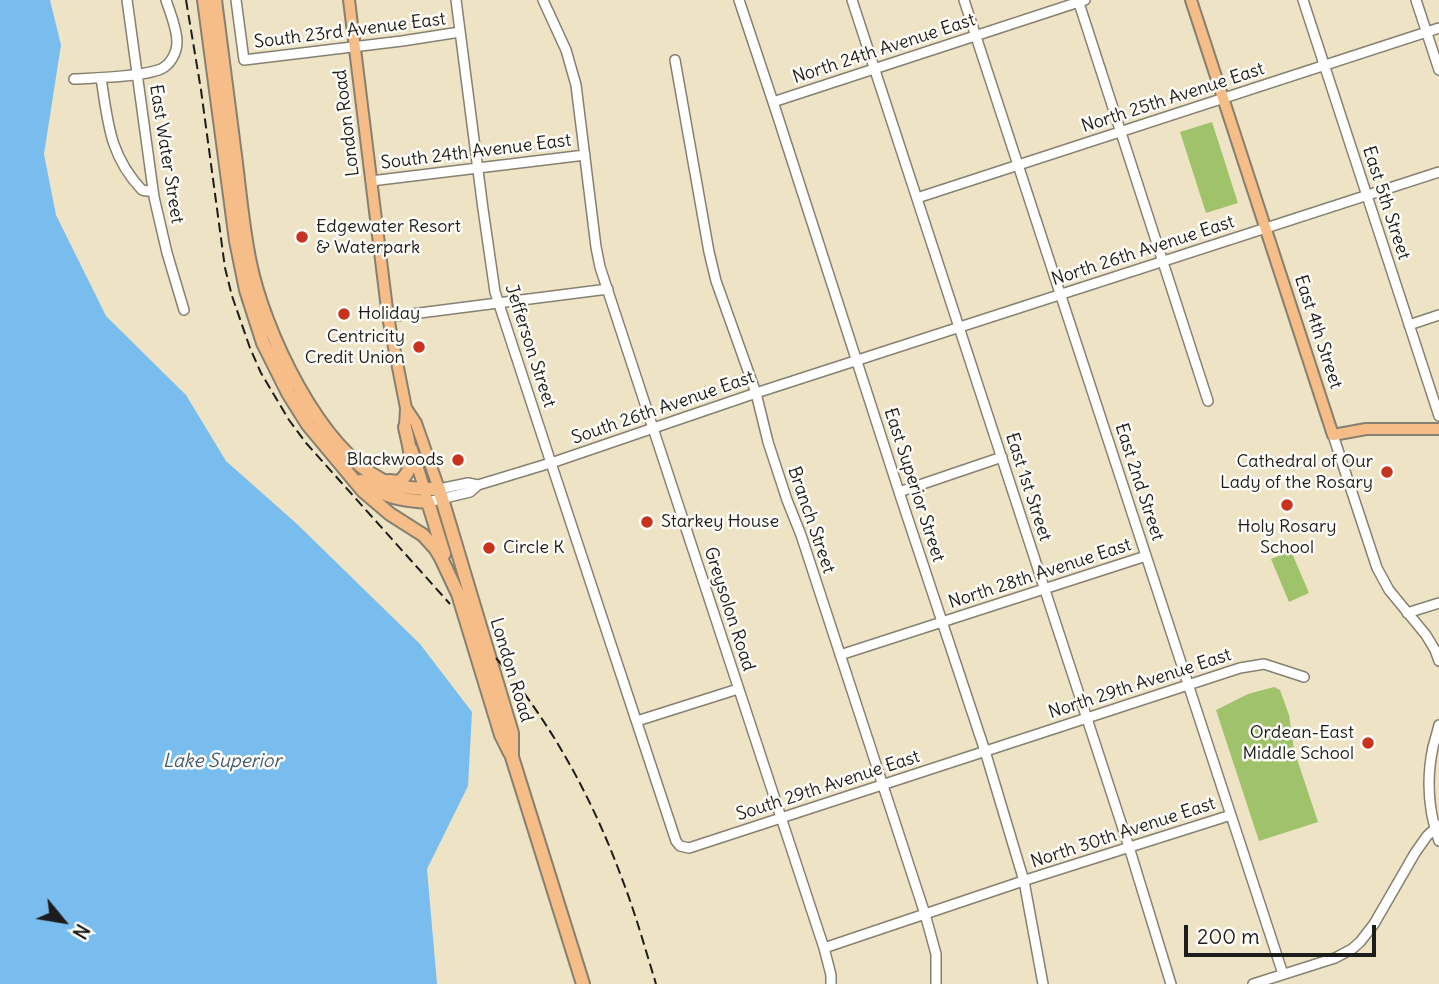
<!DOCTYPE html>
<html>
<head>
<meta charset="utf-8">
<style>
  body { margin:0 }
  #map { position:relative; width:1439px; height:984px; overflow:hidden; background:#eee3c5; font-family:Delius,sans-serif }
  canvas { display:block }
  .north { position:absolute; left:28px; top:886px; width:70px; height:70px; -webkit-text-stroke:5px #fdfcf7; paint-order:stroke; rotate:120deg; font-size:19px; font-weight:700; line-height:28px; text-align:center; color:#1c1c1c }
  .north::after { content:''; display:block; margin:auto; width:24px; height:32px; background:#1c1c1c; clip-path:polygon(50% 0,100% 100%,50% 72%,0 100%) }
  .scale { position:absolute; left:1184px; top:925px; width:192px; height:32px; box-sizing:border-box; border:4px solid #1c1c1c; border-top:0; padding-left:9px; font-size:21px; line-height:24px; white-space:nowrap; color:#1c1c1c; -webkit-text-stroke:5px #fdfcf7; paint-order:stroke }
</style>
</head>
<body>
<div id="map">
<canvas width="1439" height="984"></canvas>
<div class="north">N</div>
<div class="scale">200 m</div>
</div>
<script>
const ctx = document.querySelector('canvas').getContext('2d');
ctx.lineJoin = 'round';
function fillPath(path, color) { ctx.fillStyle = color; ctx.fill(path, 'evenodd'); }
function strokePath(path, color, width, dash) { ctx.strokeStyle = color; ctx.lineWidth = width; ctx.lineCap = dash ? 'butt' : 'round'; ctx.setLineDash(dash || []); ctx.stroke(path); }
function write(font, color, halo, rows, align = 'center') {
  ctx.font = font + ' Delius,sans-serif'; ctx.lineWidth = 5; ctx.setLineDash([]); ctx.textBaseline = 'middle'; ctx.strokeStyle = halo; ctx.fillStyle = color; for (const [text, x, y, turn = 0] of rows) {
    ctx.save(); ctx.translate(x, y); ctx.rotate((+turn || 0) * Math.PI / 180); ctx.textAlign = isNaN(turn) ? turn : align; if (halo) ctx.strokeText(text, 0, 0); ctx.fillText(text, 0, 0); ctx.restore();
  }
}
fillPath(new Path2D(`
  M1212 122 1238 203 1206 213 1180 132Z
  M1291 551 1309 593 1289 602 1271 559Z
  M1274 687 1280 690 1289 715 1294 750 1318 822 1259 841 1216 710 1248 694Z`), '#9fc26b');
fillPath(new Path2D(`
  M0 0H50L61 45 44 154 56 215 106 316 186 395 226 461 297 524 420 644 472 712 468 786 427 869 437 984H0Z`), '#79bdef');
const minor = new Path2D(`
  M127 0 154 197 167 253 184 310
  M236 0 244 60 402 41 460 32
  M456 0 483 209 495 292 553 469 676 841 680 846 689 848 1240 668 1264 664 1304 677
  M543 0 566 50 576 85 596 247 600 267 824 948 831 975V984
  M739 0 776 111 901 498 985 751 1024 881 1043 984
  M852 0 1129 847 1171 984
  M964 0 1283 974
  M1078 0 1208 401
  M1303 0 1439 416
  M1416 0 1439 70
  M675 60 709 252 716 281 756 393 768 442 787 500 801 535 925 914 936 954V984
  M101 78C108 122 109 155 142 190L147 191 153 190
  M74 79C95 78 142 77 161 69 170 65 177 53 177 42 177 28 170 13 166 0
  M773 102 1085 0
  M371 181 585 155
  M917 198 1439 28
  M388 317 608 289
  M1409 325 1439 315
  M1333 435 1377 568 1389 590 1426 635 1435 650 1439 661
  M439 489 468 483 478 485
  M899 492 1002 457
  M428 502 470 492 478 485 557 461 756 393 1439 172
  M1407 613 1439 603
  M840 655 1146 556
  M637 721 738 689
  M1439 725C1437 733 1435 740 1433 747 1426 780 1428 810 1439 841
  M824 948 1032 878 1231 815
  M1253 984 1335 958 1352 949 1360 942 1374 924 1415 853 1427 836 1439 825`);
const major = new Path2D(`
  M349 0 388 317 406 408 405 427 407 434
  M1191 0 1333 435 1366 429H1439
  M406 408 416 423 439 489
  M412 449 426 494`);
const highway = new Path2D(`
  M204 0 236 241 246 290 263 343 288 393 308 425 363 491 390 514 423 535 435 548 441 558 458 594 501 735 510 753
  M215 0C222 54 229 109 236 163 240 196 243 230 250 263 264 331 318 447 382 480 400 489 419 489 439 489L512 733V757L583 984
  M361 481C385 497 399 500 428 502L444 554
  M389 481 399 482C418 467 409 448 405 427`);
strokePath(minor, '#858070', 12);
strokePath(major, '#858070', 14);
strokePath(highway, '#858070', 16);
strokePath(minor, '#fff', 9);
strokePath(major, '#f7bd88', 10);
strokePath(highway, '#f7bd88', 12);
strokePath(new Path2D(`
  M186 0 201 90 225 268 232 296 250 348 261 373 289 420 306 443 450 604
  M496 658C551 722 592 798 621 876 635 912 645 948 656 984`), '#1c1c1c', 2, [10, 5]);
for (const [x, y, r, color] of [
  [302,237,7,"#c8321e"],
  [344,314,7,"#c8321e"],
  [419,347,7,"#c8321e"],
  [458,460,7,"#c8321e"],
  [1387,472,7,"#c8321e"],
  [1287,505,7,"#c8321e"],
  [647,522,7,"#c8321e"],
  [489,548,7,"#c8321e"],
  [1368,743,7,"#c8321e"]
]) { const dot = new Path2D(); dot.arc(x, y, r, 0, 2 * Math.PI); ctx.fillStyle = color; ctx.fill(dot); strokePath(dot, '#fdfcf7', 2.5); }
write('18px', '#1c1c1c', '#fdfcf7', [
  ["South 23rd Avenue East",350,31,-7],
  ["North 24th Avenue East",884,49,-18],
  ["North 25th Avenue East",1173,98,-18],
  ["London Road",347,123,-97],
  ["South 24th Avenue East",476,152,-7],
  ["East Water Street",166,154,81],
  ["East 5th Street",1386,203,72],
  ["North 26th Avenue East",1143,251,-18],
  ["East 4th Street",1318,332,72],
  ["Jefferson Street",530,346,72],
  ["South 26th Avenue East",663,408,-19],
  ["East 2nd Street",1139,482,72],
  ["East Superior Street",914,485,72],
  ["East 1st Street",1028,487,72],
  ["Branch Street",811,520,71],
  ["North 28th Avenue East",1040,574,-18],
  ["Greysolon Road",729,609,72],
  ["London Road",511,670,73],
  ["North 29th Avenue East",1140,684,-18],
  ["South 29th Avenue East",828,786,-18],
  ["North 30th Avenue East",1123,833,-18]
]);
write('18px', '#1c1c1c', '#fdfcf7', [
  ["Edgewater Resort",316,227],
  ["& Waterpark",316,248],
  ["Holiday",358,314],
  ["Centricity",405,337,"right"],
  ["Credit Union",405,358,"right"],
  ["Blackwoods",444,460,"right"],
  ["Cathedral of Our",1373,462,"right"],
  ["Lady of the Rosary",1373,483,"right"],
  ["Starkey House",661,522],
  ["Holy Rosary",1287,527,"center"],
  ["School",1287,548,"center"],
  ["Circle K",503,548],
  ["Ordean-East",1354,733,"right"],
  ["Middle School",1354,754,"right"]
], 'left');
write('italic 19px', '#415c70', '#fdfcf7', [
  ["Lake Superior",222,762]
]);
</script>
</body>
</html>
